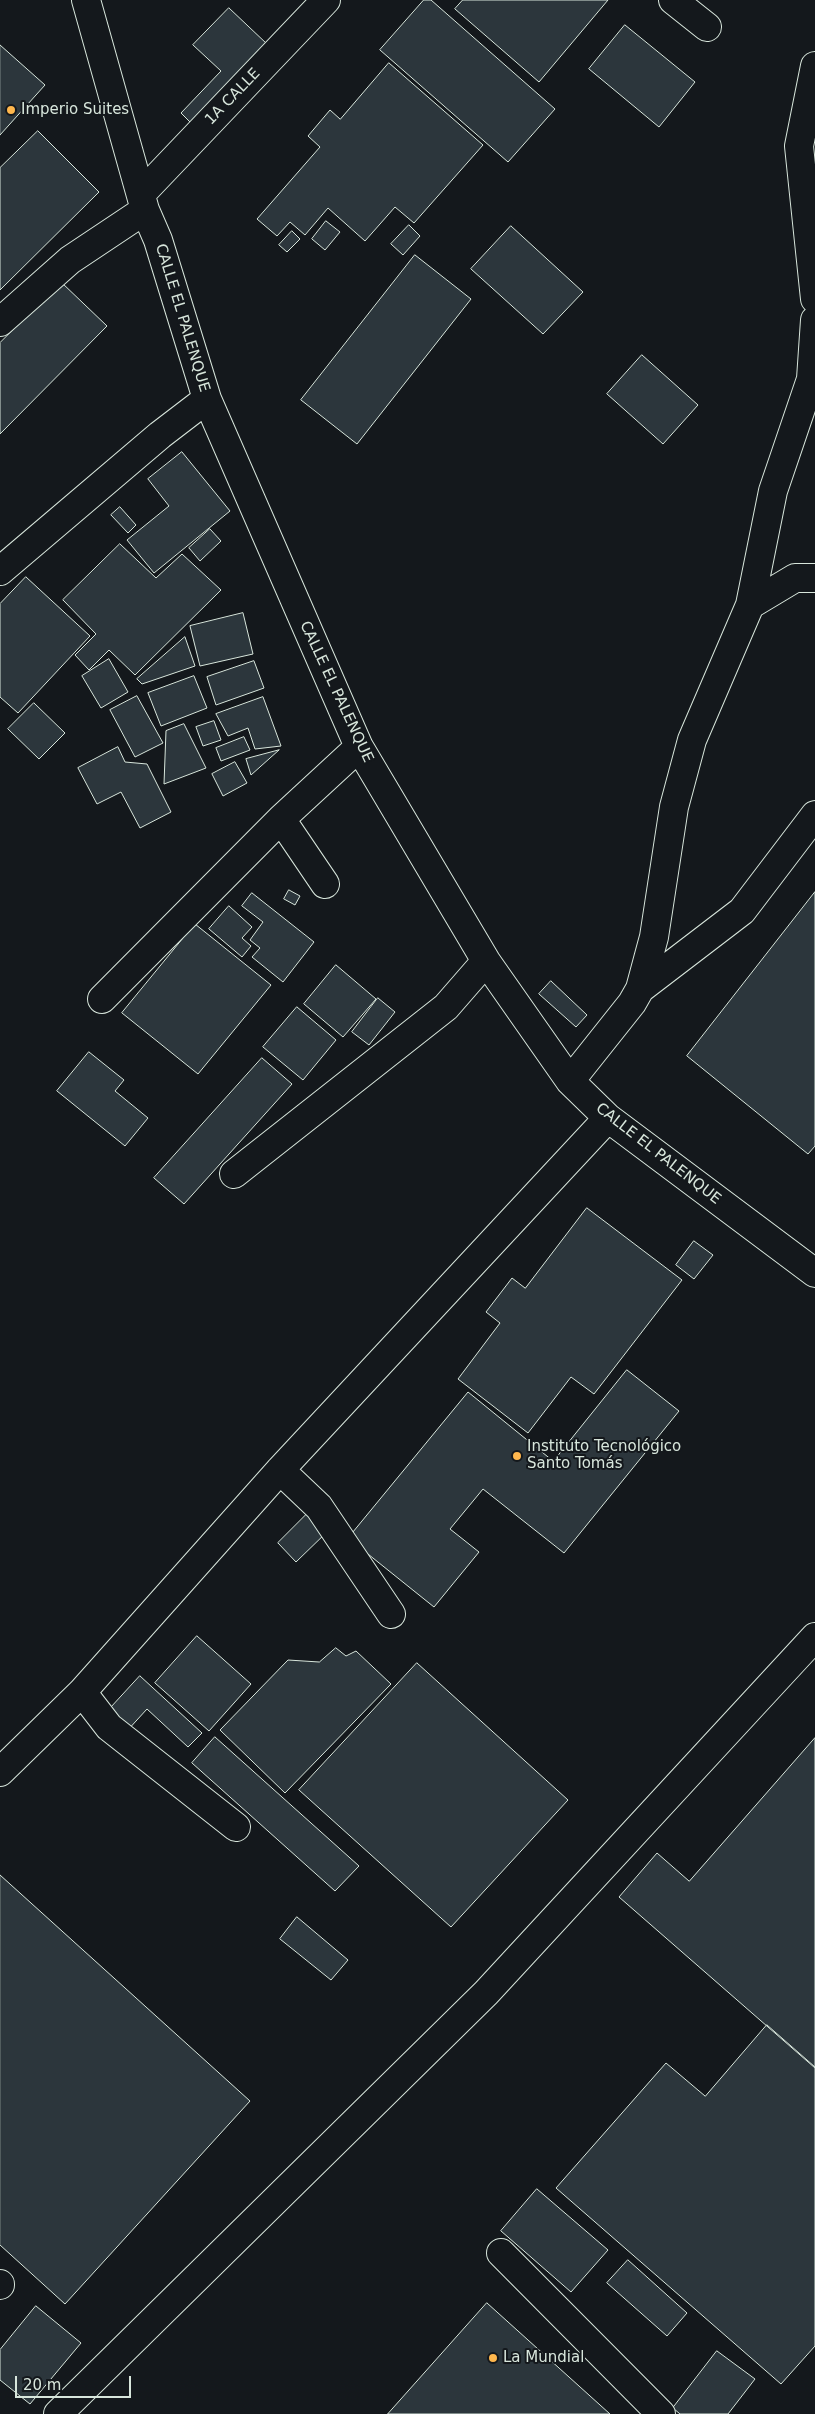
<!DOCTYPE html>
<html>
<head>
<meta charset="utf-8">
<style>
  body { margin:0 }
  #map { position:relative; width:815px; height:2414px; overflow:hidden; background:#14181c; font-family:"DejaVu Sans",sans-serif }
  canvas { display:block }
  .scale { position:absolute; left:15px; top:2376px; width:116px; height:22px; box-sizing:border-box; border:2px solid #d8e6dc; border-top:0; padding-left:6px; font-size:15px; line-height:18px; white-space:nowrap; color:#d8e6dc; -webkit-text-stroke:4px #14181c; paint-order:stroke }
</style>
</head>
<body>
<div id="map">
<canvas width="815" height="2414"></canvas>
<div class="scale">20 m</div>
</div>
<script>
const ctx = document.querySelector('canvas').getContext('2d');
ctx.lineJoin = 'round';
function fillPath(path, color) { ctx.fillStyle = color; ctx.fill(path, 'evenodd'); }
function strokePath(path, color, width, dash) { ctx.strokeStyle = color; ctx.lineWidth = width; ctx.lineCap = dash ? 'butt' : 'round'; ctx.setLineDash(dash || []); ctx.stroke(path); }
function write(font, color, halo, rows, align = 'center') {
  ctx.font = font + ' "DejaVu Sans",sans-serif'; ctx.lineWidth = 4; ctx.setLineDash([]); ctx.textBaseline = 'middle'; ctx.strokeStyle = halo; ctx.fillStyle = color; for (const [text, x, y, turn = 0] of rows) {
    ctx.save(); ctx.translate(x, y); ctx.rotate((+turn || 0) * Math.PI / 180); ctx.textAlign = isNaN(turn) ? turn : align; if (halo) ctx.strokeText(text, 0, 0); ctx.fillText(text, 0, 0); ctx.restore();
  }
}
const building = new Path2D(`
  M424 0H431L555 109 508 162 380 50Z
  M463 0H608L539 82 455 9Z
  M229 8 267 44 191 123 181 113 221 71 193 45Z
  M625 25 695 82 659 127 589 69Z
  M0 45 45 85 0 135Z
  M389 63 483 145 414 223 395 207 365 241 328 208 305 235 290 222 277 236 257 219 320 147 308 136 330 110 340 119Z
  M38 131 99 192 0 290V168Z
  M326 221 340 232 325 250 312 239Z
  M409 225 420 236 403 255 391 244Z
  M511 226 583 292 543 334 471 269Z
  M292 231 300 239 287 252 279 245Z
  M415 255 471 299 357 444 301 400Z
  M61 282 107 326 0 434V343Z
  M642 355 698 405 663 444 607 394Z
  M182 452 230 511 154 573 127 540 169 506 148 479Z
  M120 507 136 525 128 533 111 515Z
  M210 529 221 541 200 561 189 548Z
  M120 544 156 578 182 554 221 590 135 675 109 650 89 670 75 655 96 634 63 600Z
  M26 577 90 636 18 713 0 697V604Z
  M243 613 253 654 200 666 190 626Z
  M185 637 195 666 142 684 137 679Z
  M109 659 128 692 101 708 82 676Z
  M254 661 264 688 216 705 207 677Z
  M194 676 207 708 161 726 148 693Z
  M137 696 163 743 135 757 110 710Z
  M263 697 281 746 255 749 248 728 228 736 216 714Z
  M34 703 65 733 39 759 8 729Z
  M214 721 221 740 203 746 196 727Z
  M184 724 206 768 164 784 166 731Z
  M244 737 250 750 221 761 216 748Z
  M118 747 125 762 147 764 171 812 140 828 121 792 97 804 78 768Z
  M279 750 251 775 246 759Z
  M235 762 247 783 223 796 212 774Z
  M289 890 300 896 295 905 284 899Z
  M815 892V1146L808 1154 687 1056Z
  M252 893 314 942 283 982 252 957 260 948 250 940 263 922 242 906Z
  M229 906 252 927 242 938 251 946 242 957 209 929Z
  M195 924 271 985 198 1074 122 1013Z
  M336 965 376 999 343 1037 304 1004Z
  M551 981 587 1015 576 1027 539 994Z
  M378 998 395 1012 369 1045 352 1032Z
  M297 1007 336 1040 303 1080 263 1047Z
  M89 1052 124 1080 115 1091 148 1118 125 1146 57 1091Z
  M262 1058 292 1084 184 1204 154 1178Z
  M587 1208 682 1280 594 1394 571 1377 528 1433 458 1379 500 1323 486 1312 512 1278 525 1288Z
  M694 1241 713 1255 694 1279 676 1265Z
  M627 1370 679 1411 564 1553 483 1489 450 1529 479 1552 434 1607 348 1538 468 1392 553 1461Z
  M311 1510 330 1529 296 1562 278 1543Z
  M197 1636 251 1684 209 1731 155 1683Z
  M336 1648 346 1656 356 1651 391 1684 285 1793 220 1730 288 1660 319 1662Z
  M417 1663 568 1800 451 1927 299 1790Z
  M140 1676 202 1733 188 1747 147 1709 126 1732 106 1713Z
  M215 1737 359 1866 335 1891 192 1763Z
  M815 1738V2068L619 1897 657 1853 689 1881Z
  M0 1875 250 2101 65 2304 0 2245Z
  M297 1917 348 1960 331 1980 280 1939Z
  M767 2025 815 2067V2346L781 2384 556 2188 666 2063 705 2096Z
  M537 2189 608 2250 571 2292 501 2231Z
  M628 2260 687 2313 667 2336 607 2283Z
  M487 2303 610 2414H388Z
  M36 2306 81 2343 30 2404 0 2380V2350Z
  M717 2351 755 2379 728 2414H680L673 2408Z`);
fillPath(building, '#2c363c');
strokePath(building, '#d8e6dc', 1);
const minor = new Path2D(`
  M86 0 145 210 158 240 207 399 359 747 486 961 570 1081 608 1118 815 1273
  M673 0 707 27
  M815 66 799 146 815 299
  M141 194 326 0
  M0 322 70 260 145 210
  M0 571 160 435 207 399
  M750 605 795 578H815
  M281 819 325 884
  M640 989 742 911 815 815
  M102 999 281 819 359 747
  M570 1081 632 1003 640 989 654 937 674 807 692 740 750 605 773 491 811 379 815 320
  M234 1174 446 1007 486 961
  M280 1470 319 1507 391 1614
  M82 1692 109 1727 236 1827
  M0 1772 82 1692 280 1470 608 1118
  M501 2253 661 2414
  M0 2284V2285
  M58 2414 486 1993 815 1637`);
strokePath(minor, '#d8e6dc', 30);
strokePath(minor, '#14181c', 28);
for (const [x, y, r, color] of [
  [11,110,5,"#ffb74d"],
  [517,1456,5,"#ffb74d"],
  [493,2358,5,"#ffb74d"]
]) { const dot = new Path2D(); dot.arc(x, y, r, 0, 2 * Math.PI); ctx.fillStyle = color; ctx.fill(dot); strokePath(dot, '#14181c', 2); }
write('15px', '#d8e6dc', '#14181c', [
  ["1A CALLE",233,97,-46],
  ["CALLE EL PALENQUE",182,318,73],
  ["CALLE EL PALENQUE",336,692,65],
  ["CALLE EL PALENQUE",658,1154,38]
]);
write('15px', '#d8e6dc', '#14181c', [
  ["Imperio Suites",21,110],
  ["Instituto Tecnológico",527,1447],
  ["Santo Tomás",527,1464],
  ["La Mundial",503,2358]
], 'left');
</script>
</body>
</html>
